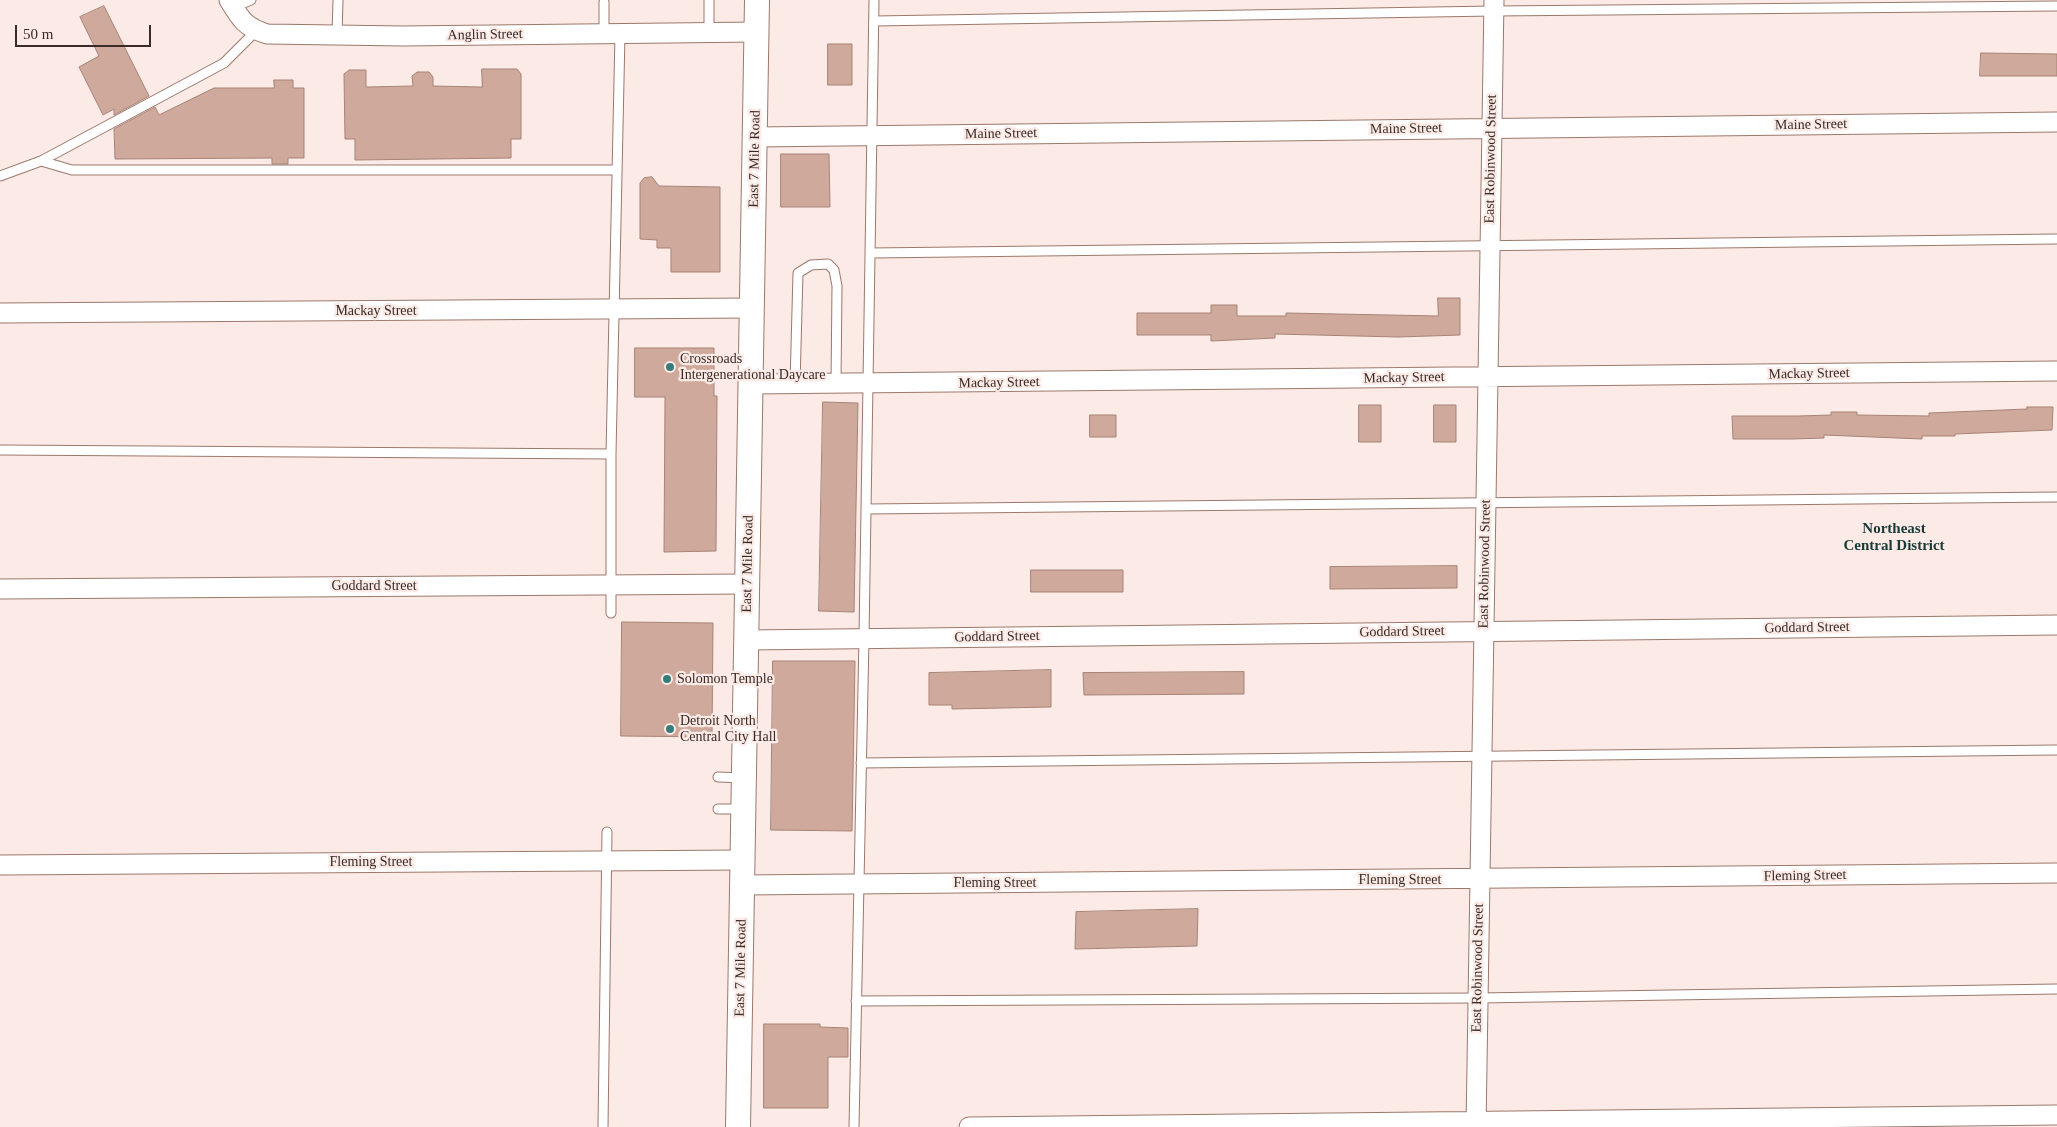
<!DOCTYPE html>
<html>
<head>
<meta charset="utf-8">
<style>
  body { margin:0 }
  #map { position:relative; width:2057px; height:1127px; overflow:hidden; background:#fbeae5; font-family:Georgia,serif }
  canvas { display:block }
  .scale { position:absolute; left:15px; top:25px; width:136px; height:22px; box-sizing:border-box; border:2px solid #392a25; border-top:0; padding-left:6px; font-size:15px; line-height:18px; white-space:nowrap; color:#392a25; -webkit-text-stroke:4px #fbeae5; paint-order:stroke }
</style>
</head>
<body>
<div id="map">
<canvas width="2057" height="1127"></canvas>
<div class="scale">50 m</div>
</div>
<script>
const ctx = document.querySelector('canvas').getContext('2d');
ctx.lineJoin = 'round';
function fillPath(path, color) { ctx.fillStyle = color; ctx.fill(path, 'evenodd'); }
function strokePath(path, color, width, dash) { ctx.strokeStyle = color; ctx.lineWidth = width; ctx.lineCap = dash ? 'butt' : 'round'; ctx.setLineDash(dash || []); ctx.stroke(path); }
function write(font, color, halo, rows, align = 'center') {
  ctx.font = font + ' Georgia,serif'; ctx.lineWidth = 4.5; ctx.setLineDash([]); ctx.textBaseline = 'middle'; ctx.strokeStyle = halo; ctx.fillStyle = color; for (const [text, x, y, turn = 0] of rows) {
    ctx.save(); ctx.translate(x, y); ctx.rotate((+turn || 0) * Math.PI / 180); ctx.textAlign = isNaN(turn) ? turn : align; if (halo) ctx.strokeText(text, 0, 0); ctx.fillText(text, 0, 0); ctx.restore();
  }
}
const building = new Path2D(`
  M104 6 149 96 114 115V109L103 115 79 67 99 56 80 17Z
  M828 44H852V85H828Z
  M1981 53 2057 54V76H1980Z
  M482 69H517L521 74V139H511V158L355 160V139H345L344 74 349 70H366V87L413 86 412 76 417 72H429L433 77V86L482 87Z
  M274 80H293V88H304V158H288V164H272V158L115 159 114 129 155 107 159 115 214 88H274Z
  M781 154H829L830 207H781Z
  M652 177 659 186 720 187V272H671V248H657V240L640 239V183L644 178Z
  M1438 298H1460V335L1398 337 1275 334V338L1211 341V335H1137V313H1211V305H1237V316H1286V313L1438 316Z
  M635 348H714V396H717L716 551 664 552 665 397H635Z
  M823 402 858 403 854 612 819 611Z
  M1359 405H1381V442H1359Z
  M1434 405H1456V442H1434Z
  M2027 407H2053L2052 430 1955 434V436H1922V439L1824 435V438L1792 439H1733L1732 416H1798L1831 415V412H1857V415L1929 416V413L2027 409Z
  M1090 415H1116V437H1090Z
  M1457 566V588L1330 589V567Z
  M1031 570H1123V592H1031Z
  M622 622 713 623 712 737 621 736Z
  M773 661H855L852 831 771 830Z
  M1051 670V707L952 709V705H929V673Z
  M1244 672V694L1084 695 1083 673Z
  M1198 909 1197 946 1075 949 1076 912Z
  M764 1024H820V1027L848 1028V1057H828V1108H764Z`);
fillPath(building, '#cea99c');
strokePath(building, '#a78377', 1);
const service = new Path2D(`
  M604 2V34
  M234 7 251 0
  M874 21 1494 11 2057 6
  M709 33V0
  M337 36 338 0
  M41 161 224 63 256 31
  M0 176 41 161 72 170H617
  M871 253 2057 239
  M795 384 798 273 811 265 828 264 834 270 837 286 836 384
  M0 450 611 454
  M866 509 2057 497
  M611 613V454L620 34
  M861 763 2057 750
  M718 777 744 778
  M718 809H743
  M856 1001 1478 998 2057 989
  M603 1127 607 832
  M854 1127 864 638 874 0`);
const minor = new Path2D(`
  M229 0C241 20 245 27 267 34L403 36 757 32
  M755 137 2057 122
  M0 313 752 308
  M751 384 2057 371
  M0 589 748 584
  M747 640 2057 625
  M0 865 743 860
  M742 885 2057 873
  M969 1127 2057 1115
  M1476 1127 1494 0`);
const tertiary = new Path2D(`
  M738 1127 757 0`);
strokePath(service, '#9b786c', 11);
strokePath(minor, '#9b786c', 21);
strokePath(tertiary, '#9b786c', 26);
strokePath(service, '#fff', 9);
strokePath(minor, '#fff', 19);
strokePath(tertiary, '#fff', 24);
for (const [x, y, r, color] of [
  [670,367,5,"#357d79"],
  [667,679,5,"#357d79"],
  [670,729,5,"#357d79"]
]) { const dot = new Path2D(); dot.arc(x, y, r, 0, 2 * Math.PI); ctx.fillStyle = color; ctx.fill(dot); strokePath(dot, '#fbeae5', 2); }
write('14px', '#392a25', '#fbeae5', [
  ["Anglin Street",485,35,-1],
  ["Maine Street",1811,125,-1],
  ["Maine Street",1406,129,-1],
  ["Maine Street",1001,134,-1],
  ["East 7 Mile Road",755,159,-89],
  ["East Robinwood Street",1491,159,-89],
  ["Mackay Street",376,311],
  ["Mackay Street",1809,374,-1],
  ["Mackay Street",1404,378,-1],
  ["Mackay Street",999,383,-1],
  ["East 7 Mile Road",748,564,-89],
  ["East Robinwood Street",1485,564,-89],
  ["Goddard Street",374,586],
  ["Goddard Street",1807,628,-1],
  ["Goddard Street",1402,632,-1],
  ["Goddard Street",997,637,-1],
  ["Fleming Street",371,862],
  ["Fleming Street",1805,876,-1],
  ["Fleming Street",1400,880],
  ["Fleming Street",995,883],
  ["East 7 Mile Road",741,968,-89],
  ["East Robinwood Street",1478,968,-89]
]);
write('14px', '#392a25', '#fbeae5', [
  ["Crossroads",680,359],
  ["Intergenerational Daycare",680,375],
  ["Solomon Temple",677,679],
  ["Detroit North",680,721],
  ["Central City Hall",680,737]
], 'left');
write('bold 15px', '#173937', '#fbeae5', [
  ["Northeast",1894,529],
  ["Central District",1894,546]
]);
</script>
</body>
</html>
